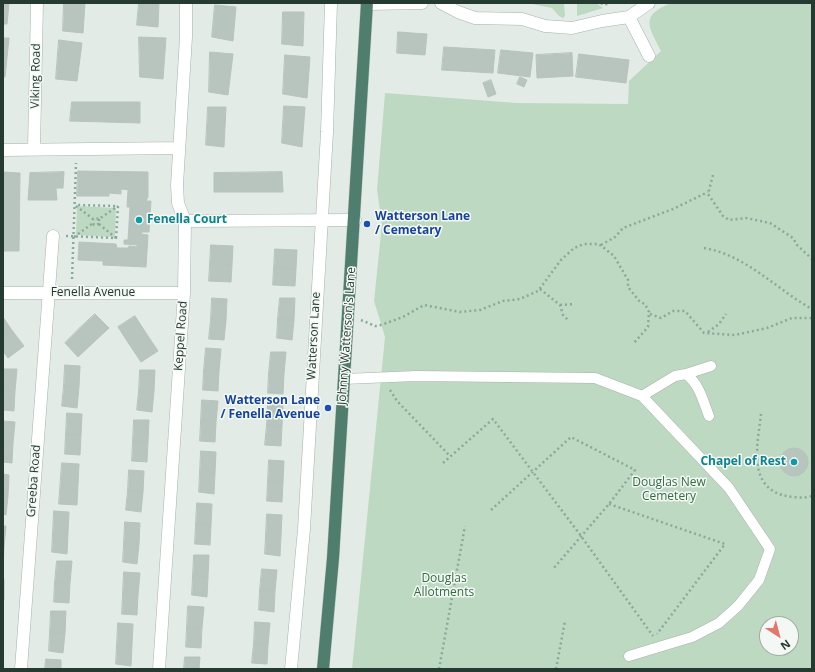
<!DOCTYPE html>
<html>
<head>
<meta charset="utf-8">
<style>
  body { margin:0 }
  #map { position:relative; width:815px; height:672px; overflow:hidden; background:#e3ebe6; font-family:"Open Sans",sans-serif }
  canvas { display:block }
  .frame { position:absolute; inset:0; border:4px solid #253a31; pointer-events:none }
  .north { position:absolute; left:759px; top:616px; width:40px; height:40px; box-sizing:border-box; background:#f3f8f5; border:1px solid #a1aca7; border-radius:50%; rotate:144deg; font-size:11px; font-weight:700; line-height:16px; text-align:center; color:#253a31 }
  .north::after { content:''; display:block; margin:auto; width:14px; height:18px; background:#e0796b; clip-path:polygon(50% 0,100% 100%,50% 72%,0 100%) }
</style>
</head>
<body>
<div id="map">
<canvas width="815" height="672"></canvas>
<div class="frame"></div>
<div class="north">N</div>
</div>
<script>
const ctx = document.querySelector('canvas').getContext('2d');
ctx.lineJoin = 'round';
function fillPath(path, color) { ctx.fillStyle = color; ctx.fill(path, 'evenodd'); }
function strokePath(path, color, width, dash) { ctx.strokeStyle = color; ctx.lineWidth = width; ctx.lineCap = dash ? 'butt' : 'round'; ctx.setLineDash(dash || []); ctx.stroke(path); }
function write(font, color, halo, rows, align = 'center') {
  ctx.font = font + ' "Open Sans",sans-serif'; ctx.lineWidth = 3; ctx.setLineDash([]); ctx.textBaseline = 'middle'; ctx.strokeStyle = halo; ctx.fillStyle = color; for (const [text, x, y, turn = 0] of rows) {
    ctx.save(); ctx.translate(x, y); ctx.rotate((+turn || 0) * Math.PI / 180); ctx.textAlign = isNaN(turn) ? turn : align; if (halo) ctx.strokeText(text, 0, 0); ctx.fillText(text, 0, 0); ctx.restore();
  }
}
fillPath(new Path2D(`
  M527 3H573L564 4 565 16 563 18 559 16 552 8Z
  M577 3H596L603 8 577 16Z
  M671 3H812V669H352L385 337 374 301 382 224 377 190 385 93 517 103 628 104 629 81 661 51C649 27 639 16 671 3ZM767 624H791V648H767Z
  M77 206 116 208 115 237 76 235Z`), '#bed9c2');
const building = new Path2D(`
  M3 3H9L7 24H3Z
  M64 3H85L83 33 63 31Z
  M139 3H159L158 27 137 25Z
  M215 5 236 7 233 41 212 37Z
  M283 12H304L303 46 282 44Z
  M398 32 427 34 425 55 397 53Z
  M139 37 166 38 163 79 140 77Z
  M3 38H9L5 77H3Z
  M59 40 82 43 77 81 56 79Z
  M444 47 495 50 493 73 442 70Z
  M501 50 533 53 530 77 498 73Z
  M210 52 233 54 228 95 209 92Z
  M572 53 573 76 537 78 536 55Z
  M579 54 629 60 626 83 576 77Z
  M285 55 310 57 307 98 283 94Z
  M520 77 527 80 524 87 517 84Z
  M491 80 496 94 488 97 483 83Z
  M72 102H140V123L70 121Z
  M284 106 305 107 302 147 282 143Z
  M208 107H226L224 147 206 145Z
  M78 171 148 172V197L146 201H151L149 232H142L141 234 148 235 146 267 103 265V261L78 260 79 242 116 244 117 248H128L129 246 137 247V245L124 244V240H128L130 207H127L128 190H130L121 189V194L109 193V196H77Z
  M3 172 20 173 19 251H3Z
  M64 172 63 188H56L57 200H28L30 173Z
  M282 172 283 192H214V173Z
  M211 245 233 246 232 265 210 264Z
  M275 249 297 250 296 269 274 268Z
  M210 264 232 265 231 282 209 281Z
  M274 268 296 269 295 286 273 285Z
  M212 298 227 299 226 320 211 319Z
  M280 298H295L294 320 278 319Z
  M95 314 109 328 94 342 80 328Z
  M135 316 146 333 129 344 118 327Z
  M3 317 11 329 3 335Z
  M211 319 226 320 224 340 209 339Z
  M278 319 294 320 292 340 277 338Z
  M80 328 94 342 78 357 65 343Z
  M11 329 24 346 8 358 3 351V335Z
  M146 333 158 351 141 362 129 344Z
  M206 348 221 349 219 371 204 370Z
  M271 352H286L284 374 269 373Z
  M65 365 80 366 79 387 64 386Z
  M3 369H17L15 391 3 390Z
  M140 370H155L154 391H139Z
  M204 370 219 371 218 391 203 390Z
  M269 373 284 374 283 394 268 393Z
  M64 386 79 387 77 408 62 406Z
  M3 390 15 391 14 411 3 410Z
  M139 391H154L152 412 137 410Z
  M202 400 218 401 216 422 201 421Z
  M268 404 283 405 282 426 267 425Z
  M67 413 82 414 81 435 66 434Z
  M134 420H149L148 442 133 441Z
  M3 421 15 422 13 443H3Z
  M201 421 216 422 215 442 200 441Z
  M267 425 282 426 281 446 265 445Z
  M66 434 81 435 80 455 65 454Z
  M133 441 148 442 147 462 132 461Z
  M3 443H13L12 463 3 462Z
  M780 462a14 14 0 1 1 28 0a14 14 0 1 1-28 0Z
  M201 451 216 452 215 473 200 472Z
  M269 460 284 461 283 482 268 481Z
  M62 463 79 464 77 505 59 504Z
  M129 470 144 471 143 492 128 491Z
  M200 472 215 473 214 494 199 492Z
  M3 474 9 475 8 496 3 495Z
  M268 481 283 482 282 502 267 501Z
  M128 491 143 492 141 512 126 510Z
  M3 495 8 496 6 515 3 514Z
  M197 503 212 504 211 525 196 524Z
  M54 511 69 512 68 533H53Z
  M267 514 282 515 281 536 266 535Z
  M125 522 140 523 139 544 124 543Z
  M196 524 211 525 210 545 195 544Z
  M3 526H6L4 547H3Z
  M53 533H68L67 554 52 552Z
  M266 535 281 536 280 556 265 554Z
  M124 543 139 544 137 564 123 562Z
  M3 547H4L3 568Z
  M194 555H209L208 577 193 576Z
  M57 561H72L70 583 55 582Z
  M262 569 277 570 275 591 260 590Z
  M124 572 140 573 138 595 123 593Z
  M193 576 208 577 207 597 192 595Z
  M3 579H4V600H3Z
  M55 582 70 583 69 603 54 602Z
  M260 590 275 591 274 612 259 610Z
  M123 593 138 595 137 615 122 614Z
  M188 606 204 607 202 628 187 627Z
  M51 611H66L65 633 50 632Z
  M255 622 270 623 268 645 254 643Z
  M118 623 133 624 132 645H117Z
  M187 627 202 628 201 648 186 647Z
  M50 632 65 633 63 653 49 651Z
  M254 643 268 645 267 664 252 663Z
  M117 645H132L131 666 116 664Z
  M185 657H200L199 669H184Z
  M46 659 61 660V669H45Z`);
fillPath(building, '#b8c5bf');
strokePath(building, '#b6c4bc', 1);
const service = new Path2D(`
  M686 374 711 366
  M344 379 416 376 595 378 642 396 729 488 770 549 759 580 738 606 719 623 692 637 629 656
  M642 396 675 376 686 374C700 385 703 401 709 416`);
const minor = new Path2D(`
  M441 3 458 12 475 18 522 19 545 26 572 28 602 21 629 17 649 56
  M367 4 422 3
  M629 17 649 3
  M34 148 37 3
  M3 150 179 148
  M185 221 355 220
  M3 293H184
  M21 669 53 236
  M159 669 184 293 185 221 178 203 177 185 186 37V3
  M291 669 304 529 327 132 331 3`);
const trunk = new Path2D(`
  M323 669 333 558 367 3`);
strokePath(service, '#a6b2ac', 11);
strokePath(minor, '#a6b2ac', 13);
strokePath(trunk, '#c2c8c5', 13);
strokePath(new Path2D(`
  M601 3 604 5 610 3
  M713 175 708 194 723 216 729 220 746 218 770 223 793 238 797 245 812 259
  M76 206 93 219
  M99 219V224L94 225 93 223V219L95 218 99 219 118 206
  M99 224 116 238
  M66 236 116 238 118 206 75 205
  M74 237 93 223
  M601 245 615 237 623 228 673 209 708 192
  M704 248C746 255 776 289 812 309
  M72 279 76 163
  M540 289 560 305 563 315 569 321
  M560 305 574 304
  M650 314 661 318 673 311H685L704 333 735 335 767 328 792 318H812
  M361 320 375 326H378L403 317 424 305 460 312 480 310 503 301 520 299 538 291 561 260 574 248 584 244H599L614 256 628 280V287L640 302 645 304 649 312 648 327 633 344
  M708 332 719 324 726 314
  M390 390 397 401 450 456
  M761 414C758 442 747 484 782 495 791 497 803 499 812 496
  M443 463 493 419 581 536 653 636
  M609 504 725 544 657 634
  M491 510 571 437 635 470 609 504 553 569
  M439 669 465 526
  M556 669 565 621`), '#87aa9b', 2.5, [2, 3]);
strokePath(service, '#fff', 10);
strokePath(minor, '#fff', 12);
strokePath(trunk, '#507e6e', 12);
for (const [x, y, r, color] of [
  [139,220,4,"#0f9aa8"],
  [367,224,4,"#1a4fb4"],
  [328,408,4,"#1a4fb4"],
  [794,462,4,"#0f9aa8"]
]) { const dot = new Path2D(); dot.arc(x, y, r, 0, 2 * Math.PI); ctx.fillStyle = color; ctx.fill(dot); strokePath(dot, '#f3f8f5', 1.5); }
write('12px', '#253a31', '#f3f8f5', [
  ["Viking Road",36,76,-89],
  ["Fenella Avenue",93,293],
  ["Keppel Road",181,336,-86],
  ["Watterson Lane",314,336,-87],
  ["Johnny Watterson's Lane",347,336,-86],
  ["Greeba Road",34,481,-86]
]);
write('bold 12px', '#164399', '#f3f8f5', [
  ["Watterson Lane",375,217],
  ["/ Cemetary",375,231],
  ["Watterson Lane",320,401,"right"],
  ["/ Fenella Avenue",320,415,"right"]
], 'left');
write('bold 12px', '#0d838f', '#f3f8f5', [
  ["Fenella Court",147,220],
  ["Chapel of Rest",786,462,"right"]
], 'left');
write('12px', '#346c42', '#f3f8f5', [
  ["Douglas New",669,483],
  ["Cemetery",669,497],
  ["Douglas",444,579],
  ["Allotments",444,593]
]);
</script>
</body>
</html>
